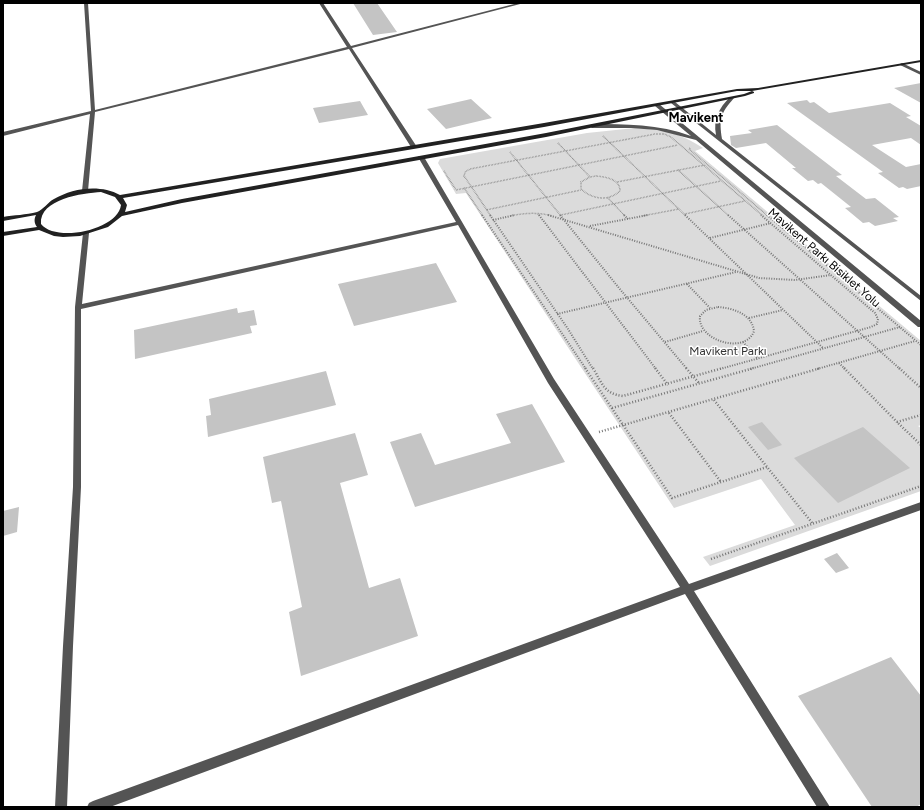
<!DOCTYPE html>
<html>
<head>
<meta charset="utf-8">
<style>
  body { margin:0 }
  #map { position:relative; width:924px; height:810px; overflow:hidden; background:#fff; font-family:Figtree,sans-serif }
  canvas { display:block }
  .frame { position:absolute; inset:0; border:4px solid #000; pointer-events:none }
</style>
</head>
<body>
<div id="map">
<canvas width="924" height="810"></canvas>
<div class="frame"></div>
</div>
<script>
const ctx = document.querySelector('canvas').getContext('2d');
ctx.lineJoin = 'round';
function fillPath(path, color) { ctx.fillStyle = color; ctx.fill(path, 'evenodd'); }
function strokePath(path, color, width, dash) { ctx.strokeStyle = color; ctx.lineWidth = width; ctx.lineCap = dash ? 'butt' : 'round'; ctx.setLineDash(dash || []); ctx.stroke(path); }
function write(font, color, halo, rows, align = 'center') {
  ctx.font = font + ' Figtree,sans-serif'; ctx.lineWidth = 3; ctx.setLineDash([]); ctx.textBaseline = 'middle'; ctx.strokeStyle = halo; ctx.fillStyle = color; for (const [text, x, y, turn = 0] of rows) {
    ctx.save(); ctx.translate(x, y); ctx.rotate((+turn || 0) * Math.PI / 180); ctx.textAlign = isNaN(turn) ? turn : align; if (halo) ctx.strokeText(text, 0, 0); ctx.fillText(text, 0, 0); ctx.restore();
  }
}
fillPath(new Path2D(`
  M635 128C663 130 679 132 703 148L695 151 921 341V425L918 426 921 428V491L710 566 703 557 795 525 761 479 674 508 466 193 456 194 438 163 440 159 587 133Z`), '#dbdbdb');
fillPath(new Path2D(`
  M353 3H377L397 32 373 35Z
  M921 83V103L894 88Z
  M471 99 492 118 446 129 427 109Z
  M807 100 810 103 814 102 829 113 890 103 911 116 906 117 921 126V145L911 138 872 145 906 167 921 164V186L907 189 903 187 899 188 878 173 883 172 787 103Z
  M360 101 368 115 319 123 313 108Z
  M777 125 842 175 836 176 866 199 875 198 899 217 893 218 898 221 875 226 869 222 863 223 845 208 851 207 821 183 818 184 813 180 808 181 792 168H796L766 143 736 148 731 145 730 136 752 133 748 130Z
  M436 263 457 302 354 326 338 284Z
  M237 308 238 313 254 310 257 325 250 326 252 333 135 359 134 330Z
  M326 371 336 405 208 437 206 416 211 415 209 399Z
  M532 404 565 462 415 507 390 442 421 433 435 465 511 443 496 414Z
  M762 422 782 445 768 450 748 427Z
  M863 427 910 468 838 503 794 458Z
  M355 433 368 475 340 483 369 588 400 578 418 636 301 676 289 612 302 607 281 501 272 503 263 457Z
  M19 507 17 532 3 536V511Z
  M837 553 849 568 836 573 824 559Z
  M891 657 921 696V804L916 807H872L798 696Z`), '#c4c4c4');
strokePath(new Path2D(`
  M603 136 686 216
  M558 143 590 177
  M690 148 689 149 768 216
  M510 152 561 216
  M678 170 729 216
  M444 171 456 190 678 145
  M596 176C606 177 620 179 620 191 608 202 592 199 581 189V182L590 177Z
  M617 182 705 165
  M464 188 483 216
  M608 198 625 216
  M486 210 581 190
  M538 214 540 216
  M685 214 745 201
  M561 215 721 181
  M491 216 464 176 465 172 470 169 655 134H664L671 137 763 216
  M510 216C524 213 538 212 552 216
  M642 216 679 209`), '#767676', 1.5, [0.5, 1]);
strokePath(new Path2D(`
  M482 215 586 369
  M490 215 568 329 593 369
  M539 215 656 369
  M548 215 759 278 795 280 831 275
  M560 215 619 288 687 369
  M624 215 628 219
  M685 215 823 348
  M728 215 900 369
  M767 215 921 345
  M493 220 515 215
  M590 226 648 215
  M710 238 771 223
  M687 284 710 308
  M718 307C733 308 752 314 754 331 746 355 697 341 700 316L706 310Z
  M557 314 736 272
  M749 318 783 310
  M665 342 703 331
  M743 342 758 359
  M839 363 845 369
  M720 369 871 327 877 324 878 319 875 313 761 215
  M750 369 900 327
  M817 369 915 341`), '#767676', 2, [1, 1.5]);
strokePath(new Path2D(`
  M585 368 672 498 767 467 813 524
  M593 368C602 383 604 394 623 396L723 368
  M655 368 668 385
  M686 368 699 383
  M844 368 897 422
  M899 368 921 388
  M714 400 767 467
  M612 408 754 368
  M669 413 721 482
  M921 415 897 422 921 445
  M599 432 821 368
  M711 559 921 486`), '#767676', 2.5, [1, 2]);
fillPath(new Path2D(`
  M84 3H88L95 110 347 47 319 3H323L351 46 518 3H524L352 48 417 147 416 148 411 147 349 49 95 112 88 191 85 193 82 191 90 114 3 136V132L91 111Z
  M902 63 921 72V75L900 65V64Z
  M730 97 734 98C720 114 719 119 722 139L921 296V301L671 103 675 102 716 135C713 119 719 108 730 97Z
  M655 104H659L921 321V327H918L696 140 657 130 631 128H592L589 126 592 124C625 124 659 124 691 136L655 106Z
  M419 156 424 157 554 379 689 584 921 502V510L694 591 830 807H817L685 594 110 807H87L89 803 93 801 680 587 548 383 458 225 81 309V487L73 646 67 807H55L63 646 73 487 75 307 83 233 86 231 89 233 82 304 456 222 418 157Z`), '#545454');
fillPath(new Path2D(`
  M921 60V62L752 91 754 92V93L745 96 546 137 182 203 122 216 108 227 80 236 63 237 54 236 39 230 3 236V232L37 227C34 223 34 219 36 215L3 221V217C14 215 26 215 37 212 43 210 48 202 54 199 73 188 100 184 120 195L544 123 737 89 758 88ZM737 91H752L744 94 546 133 182 199 125 212 127 205 123 198 544 127ZM101 192 115 197 121 205C118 230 56 243 41 224 39 199 83 193 101 192Z`), '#212121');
write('12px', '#000', '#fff', [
  ["Mavikent Parkı Bisiklet Yolu",824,258,41]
]);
write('12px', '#323232', '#fff', [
  ["Mavikent Parkı",728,351]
]);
write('bold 13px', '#000', '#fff', [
  ["Mavikent",696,118]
]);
</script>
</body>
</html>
